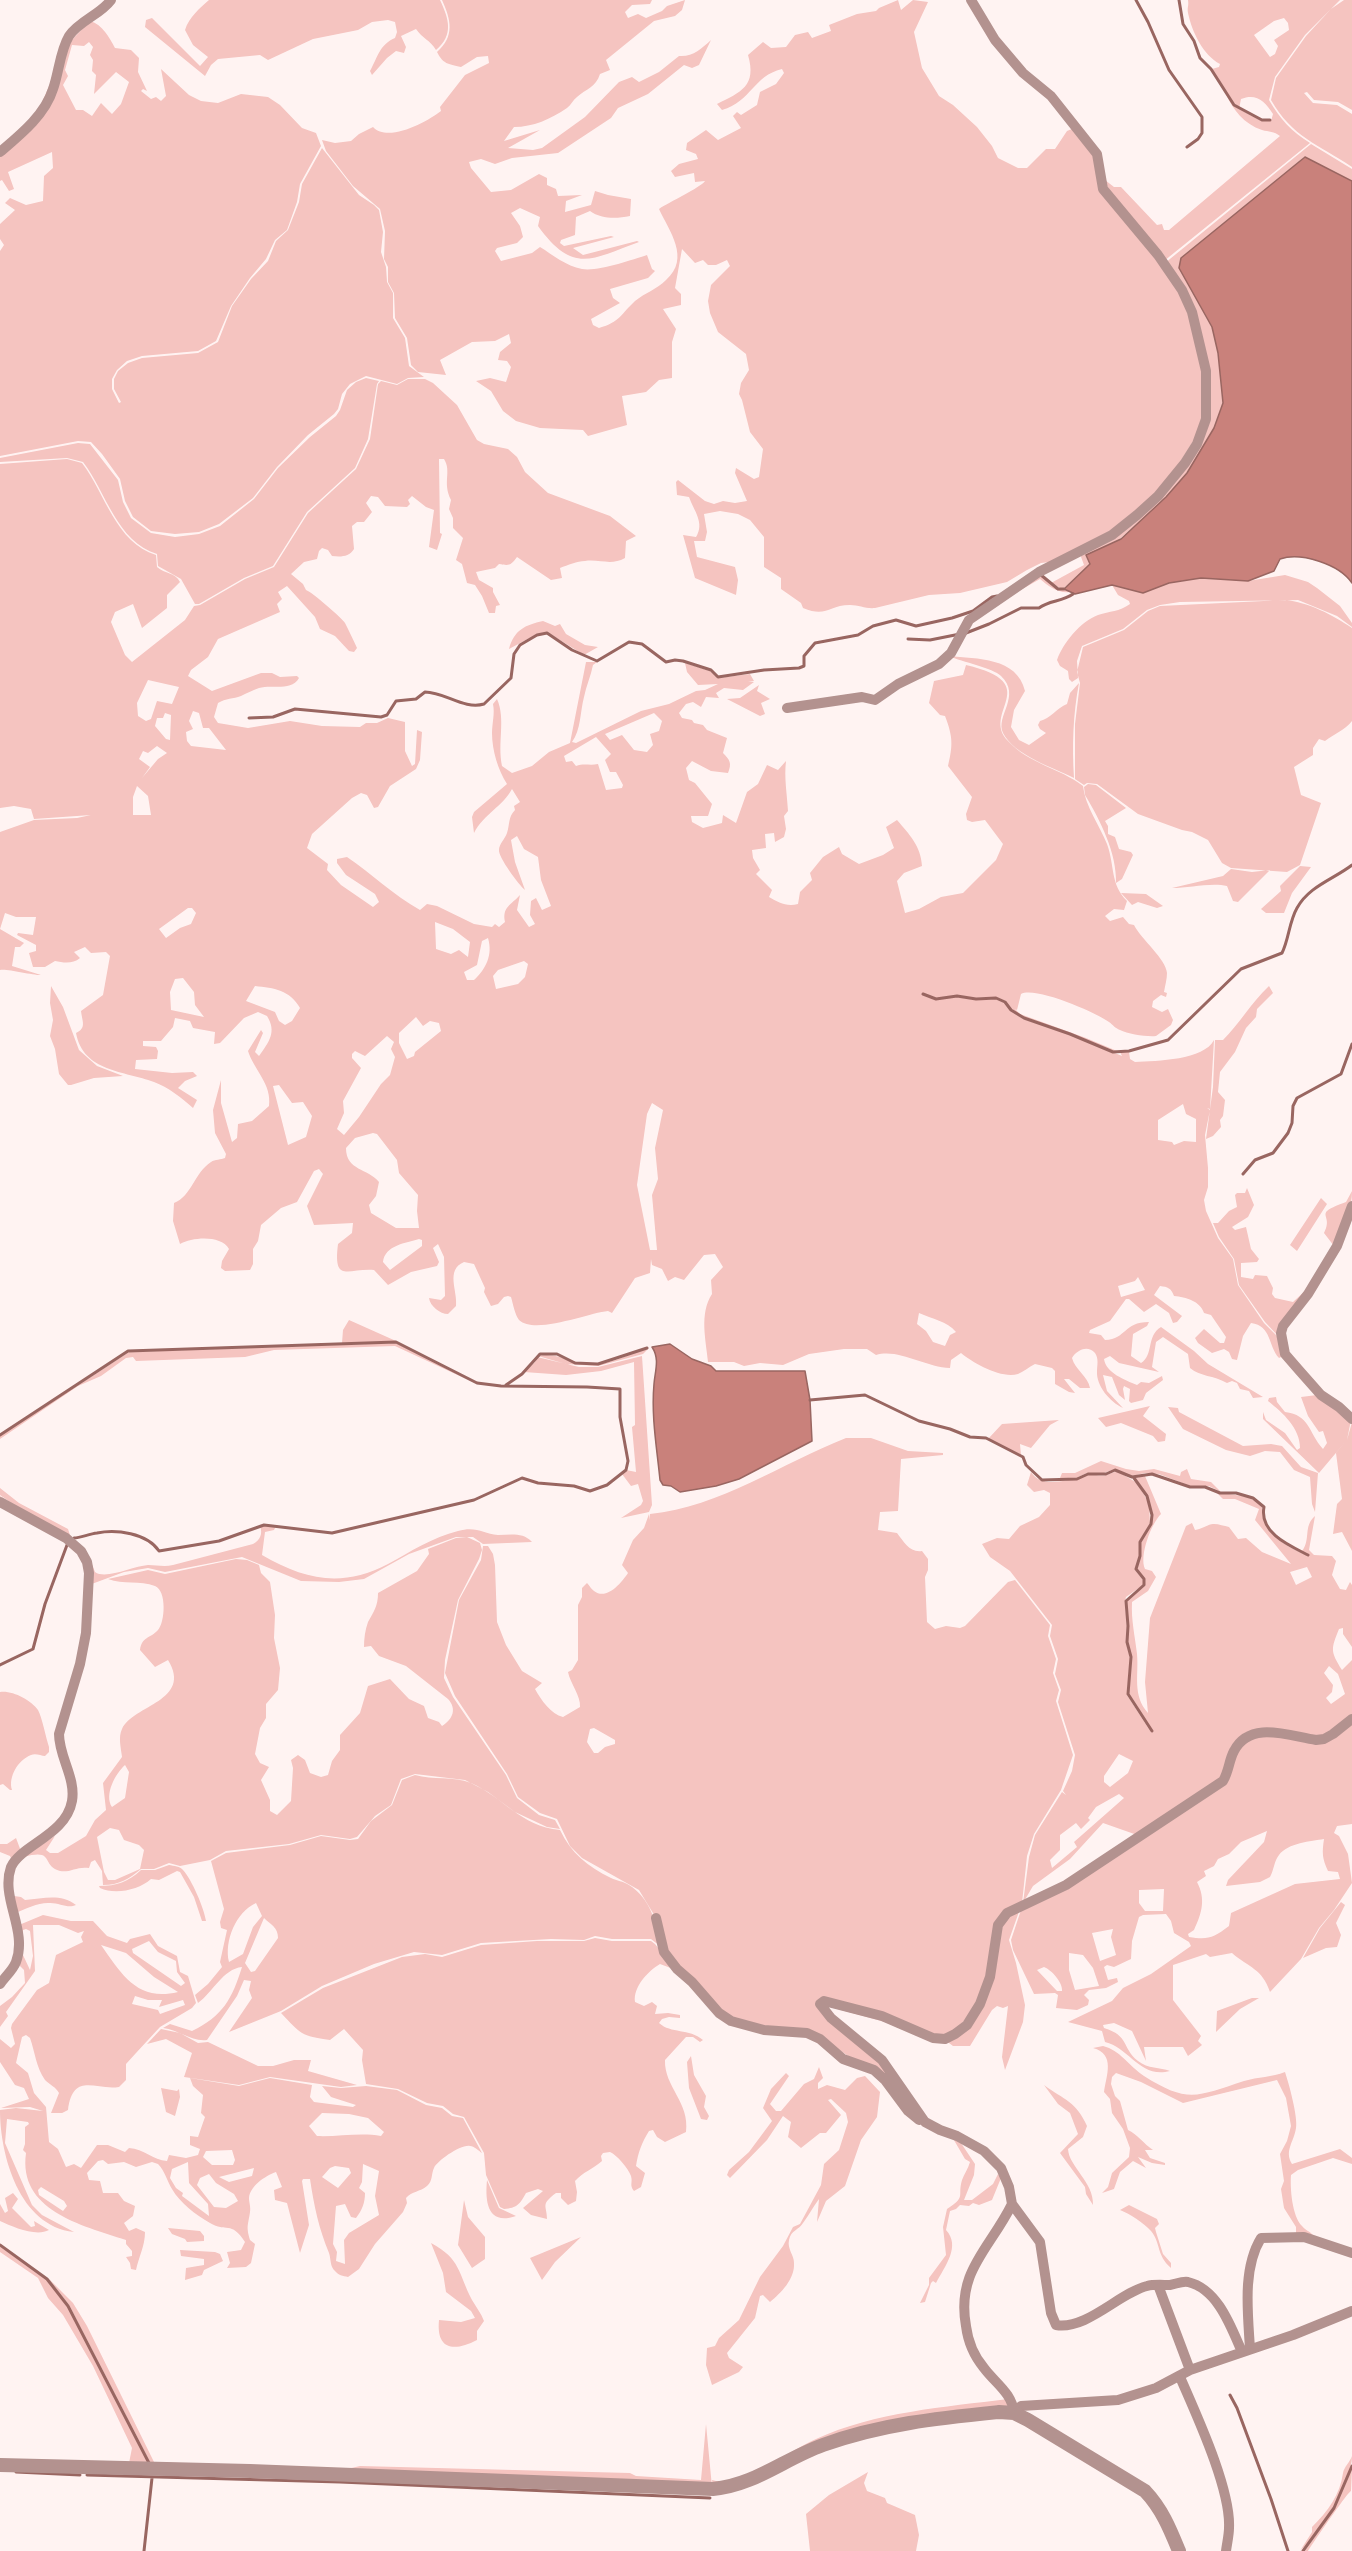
<!DOCTYPE html>
<html>
<head>
<meta charset="utf-8">
<style>
  body { margin:0 }
  canvas { display:block; background:#fff3f2 }
</style>
</head>
<body>
<canvas width="1352" height="2551"></canvas>
<script>
const ctx = document.querySelector('canvas').getContext('2d');
ctx.lineJoin = 'round';
function fillPath(path, color) { ctx.fillStyle = color; ctx.fill(path, 'evenodd'); }
function strokePath(path, color, width, dash) { ctx.strokeStyle = color; ctx.lineWidth = width; ctx.lineCap = dash ? 'butt' : 'round'; ctx.setLineDash(dash || []); ctx.stroke(path); }
fillPath(new Path2D(`
  M209 0H440C449 19 454 35 436 50 430 40 422 38 416 29L401 36 406 47 404 53 396 51 387 58 372 75 370 71C378 57 379 45 395 38L397 32 395 22 388 20 372 22 358 30 313 39 268 60 260 55 218 59 211 65 205 76 145 27 146 20 152 18 200 66 208 57 193 45 185 30C189 17 200 8 209 0Z
  M442 0H652L650 4 632 5 625 12 628 18 638 14 646 18 662 11 667 6 685 0 682 10 675 16 654 21 606 60 610 70 600 74C596 87 586 89 577 97 573 100 571 105 567 108 551 119 533 127 514 127L504 141 540 130 508 148 533 150 542 148 585 117 619 82 632 77 639 82 659 72 679 56C693 57 701 49 711 40L699 65 692 68 684 65 648 94 618 108 611 118 558 153 512 158 495 164 481 159 469 162 471 168 491 192 511 190 539 174 547 178V185L556 189 558 196 582 195 566 201 565 212 591 205 595 191 608 195 631 199 630 216C616 219 601 219 590 211L576 217 575 235 561 240 560 243 564 246 611 236 614 237 573 248 583 255 637 241 639 242C590 260 573 274 538 226L540 217 520 208 511 213 520 226 523 237 517 243 497 248 495 251 501 261 532 253 540 247C553 255 566 266 582 269 597 272 631 260 647 255L652 269 655 271 648 278 610 289 613 298 620 303 591 319 593 325 599 328C620 322 621 314 635 301 645 293 657 289 666 280 691 258 669 231 659 209 669 202 700 188 705 181L695 182 694 173 675 177 671 171 679 164 698 159 696 154 686 150 687 143 706 130 718 140 741 128 733 116 737 112 741 115 757 105 760 92 776 84 784 73 782 69C753 76 752 101 722 110L717 104C741 92 757 86 748 55L763 42 771 48 786 47 795 35 808 32 812 38 831 31 829 25 857 14 876 11 879 8 898 0 901 10 913 0 928 2 914 32 922 68 939 96 953 105 977 127 992 146 998 158 1018 168H1027L1046 149H1055L1067 131 1074 128 1095 155 1097 172 1156 256 1191 313 1206 395 1196 443 1173 477 1111 534 1058 561 1041 563 1027 570 1007 582 960 593 929 595 875 608C866 609 859 605 850 605 828 605 827 618 803 608L801 603 781 589V578L764 567V537L750 520 738 514 720 511 704 514 707 532 705 541H694L697 557 735 567 738 580 736 595 695 578 683 535 696 537C705 523 694 511 689 497L677 495 676 482 678 480 705 501 714 504 723 501 735 503 747 501 735 473 736 468 754 479 759 477 763 449 750 432 742 400 739 394 741 383 749 370 746 354 718 332 710 313 708 301 711 285 730 266 727 260 716 265H708L703 260 695 263 682 249 675 288 681 294V305L663 309 676 329 672 342V378L659 380 646 392 622 396 627 425 588 436 583 430 540 428 516 421 503 411 491 391 476 381 490 378 506 382 511 367 507 361 498 360 500 352 511 343 509 334 495 341 472 342 440 360 446 375 418 372 411 365 407 338 395 318 394 293 388 282V267L384 259 385 231 380 209 353 186 326 151 322 140 335 143 351 141 359 134 373 127C388 143 427 122 441 111L440 107 465 75 489 63 488 56 477 57 461 67C448 64 443 64 437 52 455 36 451 20 442 0Z
  M1188 0H1340L1305 35 1275 77 1269 100C1280 119 1291 131 1310 143L1164 261 1104 189 1105 180 1114 187H1121L1157 225 1162 224 1164 230H1169L1280 136C1274 131 1269 132 1262 130 1244 124 1233 110 1226 94 1236 108 1253 120 1271 121L1273 114C1265 101 1256 93 1241 99L1239 109 1235 105 1212 69 1219 67 1220 64C1203 55 1192 32 1188 13 1187 7 1189 6 1188 0ZM1284 18 1288 23 1289 30 1274 40 1278 46 1275 54 1270 57 1254 35 1274 21Z
  M1344 0H1352V110L1338 102 1314 100 1307 92 1304 93 1313 103 1337 105 1352 114V167C1318 144 1292 137 1271 100L1276 78 1306 36 1331 9Z
  M90 21C103 25 109 37 115 48L131 50 139 58 138 72 147 91 143 89 141 91 151 99 156 97 161 101 166 96 161 69 189 95 201 101 218 103 241 94 268 97 280 105 302 128 316 133 321 146 300 184 297 202 287 230 275 240 266 259 250 278 231 306 216 341 198 351 142 356 127 361 117 370 112 379V389L119 403 121 402 114 389V379L118 371 128 363 142 358 198 353 218 342 232 306 251 279 268 261 276 241 288 230 299 202 302 184 322 148 359 195 374 205 379 210 383 232 381 252 386 267 387 282 393 293V318L405 338 409 366 424 377 408 378 397 384 366 376 350 384 342 394 338 409 334 414 308 435 277 467 253 498 219 524 199 532 175 534 151 531 133 517 125 501 120 479 102 454 91 442 78 441 0 456V251L4 245 0 239V224L15 210 5 203 10 198 26 205 43 201 44 176 53 168 52 152 8 172 14 189 9 191 2 180 0 181V154L33 123 67 45ZM89 42 93 47 90 55 93 60 92 71 96 75 94 94 116 72 129 82 121 104 112 114 101 103 92 116 83 110H76L63 85 68 76 65 70 72 45 84 46Z
  M1311 144 1352 169V181L1304 157 1179 268 1212 327 1218 353 1223 403 1214 428 1187 473 1166 498 1064 588 1070 592C1059 594 1048 586 1040 579L989 608 1039 573 1057 589H1062L1051 583 1084 565 1080 554 1159 496 1207 419 1200 339 1165 263Z
  M366 378 379 381 377 384 368 439 355 468 307 512 273 566 244 578 199 604H195L181 579 158 566 157 554C117 542 106 492 83 462L67 458 0 462V458L78 443 90 444 118 480 123 502 131 518 151 533 175 537 199 534 220 526 254 499 278 468 310 437 336 416 340 410 347 390 356 382Z
  M408 379H425L433 383 457 405 477 440 484 444 508 449 517 457 525 472 548 493 610 516 636 536 626 541 625 558C611 566 600 559 585 561 577 561 568 565 560 568L562 578 551 580 517 557C511 565 510 566 499 564L495 568 476 572 479 580 493 588V592L500 605 496 606 495 613H489L482 596 475 585 467 583 462 564 456 560 463 538 453 528V518L449 509 451 500C442 482 452 472 444 459H439L440 533 442 534 437 550 429 547 434 510 426 507 412 496 408 500 410 504 407 507 385 506 378 497 371 496 366 503 372 512 364 522H357L352 526 354 549C349 557 341 557 332 556L328 550 322 548 319 551 317 559 304 562 291 574 303 584 306 590C312 592 342 618 345 623 349 631 353 639 357 648L354 652 349 651 335 636 320 629 315 617 287 586 278 592 282 599 277 604 280 612 218 639 208 657 191 670 188 676 212 691 261 673H272L280 677 297 676 299 678C291 692 272 684 259 688 253 690 247 693 241 696 233 699 226 698 218 703L214 717 218 723 248 728 290 721 322 726 360 727 366 723H377L388 718 405 722V751L412 766 415 764 417 730 422 732 420 760 416 769 390 786 378 807 374 808 367 795 361 793 352 798 312 834 307 848 328 864 327 870 341 885 373 907 379 902 375 894 346 875 337 863V859L347 857C372 874 393 895 420 910L427 904 437 906 474 924 492 927 495 924 499 927 505 922C502 907 511 905 520 895L517 910 529 927 535 924 530 915 531 901 536 898 542 910 551 906 541 880 538 857 524 849 517 836 511 840 515 862 525 890C519 885 498 857 499 850 499 844 505 839 507 833 510 824 508 817 515 810L514 806 520 802 512 789C503 806 484 814 474 833L472 817 474 812 507 784C498 770 492 750 492 733 492 723 495 714 493 704L497 699C506 719 497 743 502 766L512 773 532 766 549 752 570 743 586 662H597L593 665C591 676 586 686 584 697 580 712 581 730 572 742L576 743 641 711 669 704 696 691 705 690 718 684 698 685 687 672 685 663 710 671 718 678 750 674 754 681 748 682H754L743 690 724 688 716 693 719 698 706 697 701 707 693 702 686 704 679 713 682 718 692 720 694 723 703 725 707 730 727 738 723 753C730 760 732 763 728 773L711 771 692 761 686 768 689 780 695 783 712 804 708 816H691L692 822 703 828 722 823 723 815 736 823 747 792 758 784 767 765 778 770 786 761C784 778 787 793 788 811L784 816 786 829 784 837 775 842 774 833 765 834 766 848 752 850 753 858 760 870 756 874 772 890 769 897C778 902 786 907 798 904L800 892 812 880 810 873 823 857 839 847 842 854 859 864 883 855 894 848 886 827 897 820C909 834 921 846 922 866L904 873 897 881 905 913 919 909 941 897 963 893 996 860 1003 844 985 820 972 822 967 820 966 814 972 797 948 766C953 745 953 737 945 716L940 715 929 703 934 681 963 675 966 665C1046 684 980 712 1008 741 1029 764 1060 768 1083 786 1085 806 1100 826 1107 844 1115 866 1110 884 1127 901L1124 910 1114 909 1105 916 1110 921 1123 917 1129 924 1134 925C1141 939 1166 959 1167 973 1167 979 1165 986 1164 992L1167 993 1166 997 1161 995 1153 1001 1152 1007 1162 1012 1168 1009 1173 1020 1171 1025 1156 1036C1147 1037 1128 1034 1120 1030 1115 1028 1113 1025 1109 1022 1095 1012 1035 986 1021 994L1017 1010 1015 1009 1020 1014 1086 1038 1117 1051H1113L1070 1033 1024 1018 1011 1009 1005 1001 996 997 975 998 957 995 936 998 919 993 936 999 957 997 976 1000 996 999 1005 1003 1010 1010 1023 1019 1070 1034 1122 1056 1120 1052H1129L1130 1059 1135 1062C1157 1061 1204 1060 1214 1040L1210 1109 1207 1108 1210 1110 1205 1135 1208 1168V1187L1204 1200 1206 1211 1218 1238 1233 1259 1238 1285 1264 1323 1280 1339 1281 1357 1279 1358C1268 1346 1272 1326 1251 1323L1243 1336 1237 1360 1232 1359 1229 1352 1224 1349 1212 1353 1198 1343 1195 1338 1204 1329 1220 1343H1224L1226 1337 1211 1315 1204 1313C1200 1301 1186 1297 1174 1296 1171 1288 1168 1287 1160 1286L1154 1295 1182 1316 1177 1322 1173 1323 1169 1313 1156 1304 1144 1312 1129 1299H1126L1110 1321 1090 1330 1089 1333 1101 1335 1105 1340C1127 1339 1123 1322 1149 1322L1147 1326 1133 1334 1131 1356 1141 1363C1154 1355 1146 1336 1161 1327L1194 1351 1208 1364 1263 1397 1253 1398 1249 1391 1240 1389 1237 1383 1232 1381 1227 1383C1213 1375 1201 1377 1190 1368L1188 1354 1163 1337 1156 1342 1152 1367 1159 1372 1119 1363 1110 1356 1104 1359C1106 1373 1125 1380 1137 1385L1141 1382 1149 1383 1162 1376 1163 1380 1146 1393 1143 1400 1131 1403 1129 1401 1130 1389 1124 1386 1123 1389 1125 1400 1119 1395 1112 1377 1103 1375 1107 1391 1123 1408C1110 1402 1096 1386 1097 1371 1097 1365 1099 1359 1095 1353 1087 1344 1076 1351 1072 1358 1075 1370 1088 1376 1090 1388H1080L1069 1379H1064L1075 1393 1069 1392 1055 1384V1371L1052 1368 1035 1364C1029 1367 1023 1372 1018 1374 1001 1379 973 1363 961 1353L951 1360 950 1368C925 1367 898 1348 876 1355L867 1349H844L809 1354 783 1365 760 1363 744 1366 734 1362H708C706 1340 699 1314 712 1294L711 1280 723 1267 715 1254 704 1255 684 1280 675 1277 668 1281 662 1269 652 1265 651 1259 650 1273 635 1278 612 1313 608 1311C588 1313 535 1335 519 1320 515 1315 513 1304 511 1297L508 1296 504 1297 498 1304 491 1306 484 1292 485 1288 474 1264 464 1262C445 1270 458 1291 456 1306L448 1314C440 1314 430 1306 429 1298L441 1300 445 1296 444 1257 438 1244 433 1248 439 1262 437 1266 411 1272 388 1285 374 1270C348 1268 333 1284 338 1244L352 1233 353 1223 314 1225 307 1206 323 1174 319 1169 314 1171 297 1202 281 1208 261 1225 258 1241 253 1249V1264L250 1270 225 1271 221 1268 222 1261 229 1249C221 1235 193 1237 180 1244L173 1221 174 1203C192 1196 194 1173 211 1162 215 1159 221 1160 225 1158L226 1154 215 1133 213 1110 221 1080V1103L232 1142 237 1138 238 1124 252 1121 269 1106C272 1084 254 1070 248 1051L261 1030 263 1033 255 1052 259 1056C269 1042 277 1032 267 1016L258 1012 244 1018 220 1043 214 1044 215 1032 193 1028 190 1021 175 1018 173 1027 161 1041H143V1046L156 1047 158 1051 157 1059 136 1060 135 1069 172 1073 193 1072 197 1076 185 1081 178 1088 197 1100 193 1108C182 1098 168 1087 154 1082 125 1071 83 1072 76 1033 87 1028 82 1021 81 1011L103 995 110 956 106 952 91 953 85 947 74 952 80 958C73 964 64 963 55 961L45 967H33L29 953 36 951V945L17 935 18 933 33 935 36 917H16L5 913 0 929 24 943 20 947H15L12 966 41 975C31 975 5 968 0 970V832L34 820 77 818 91 815 34 819 31 809 14 806 0 808V464L67 459 82 463C105 493 116 543 156 555L157 567C165 574 175 572 180 582L167 595V608L142 628 133 604 115 612 111 622 125 655 132 662 185 620 194 606 200 605 245 579 274 567 308 513 356 469 370 439 378 384 381 381 397 385ZM148 680 179 687 172 704 157 701 151 719 146 721 138 716 137 703ZM193 711 199 713 203 728H217H209L226 750 191 746 187 741 186 732 193 729 189 721ZM165 713 171 715 170 740 166 739 155 726 157 718H163ZM654 713 662 721 659 731 650 734 653 745 647 752 634 750 622 735 610 740 605 734ZM596 737 611 754 605 760 610 772H616L623 785 622 788 606 790 598 764C590 766 584 763 576 766L572 761 566 762 564 756ZM157 746 167 753 158 759 142 778 150 767 139 759 143 751 148 753ZM137 786 148 796 151 815H133V797ZM188 908H192L196 913 191 924 180 928 166 938 159 929ZM435 922 453 929 470 942 468 957 459 950 451 954 436 949ZM488 938C493 955 486 969 474 980H467L464 972 477 965 482 941ZM524 961 528 964 525 977 518 984 496 989 493 976 498 970ZM183 978 194 992 195 1005 204 1017 171 1010 170 992 175 979ZM255 986C274 988 290 990 300 1008L292 1021 285 1025 279 1021 275 1012 246 1001ZM416 1017 423 1026 430 1021 439 1023 441 1031 415 1052 414 1056 407 1059 399 1043V1033ZM387 1036 394 1042 391 1049 395 1057 390 1075 381 1084 359 1117 344 1135 337 1129 344 1113 343 1101 361 1068 352 1058V1054L355 1051 365 1056ZM279 1085 292 1103 303 1102 312 1116 306 1137 288 1145 273 1086ZM652 1103 663 1110 655 1148 658 1179 652 1195 657 1250H650L637 1185 647 1114ZM1183 1104 1186 1114 1196 1119V1142L1184 1141 1174 1145 1172 1142 1158 1140V1120ZM373 1133 377 1134 397 1160 399 1173 418 1195 417 1211 419 1228H396L371 1213 369 1205 376 1196 379 1182C368 1168 346 1171 346 1148L355 1138ZM419 1239 422 1240V1246L390 1270 383 1262C385 1245 406 1243 419 1239ZM1138 1277 1145 1290 1121 1297 1118 1286 1135 1281ZM919 1313C932 1319 947 1321 956 1332L950 1335 945 1346 933 1342 926 1331 917 1324Z
  M1285 575 1308 582 1317 588 1340 606 1352 623V627L1337 616 1298 600 1180 602 1160 605 1147 610 1123 629 1082 646 1077 661 1078 678 1072 682 1069 679 1068 671 1060 666 1057 660C1063 643 1080 622 1098 615 1110 611 1119 612 1130 604L1129 601 1118 595 1112 585 1143 593 1169 583 1201 578 1248 581Z
  M1285 600C1308 602 1333 615 1352 628V721C1345 730 1334 734 1325 741L1319 739 1313 748V755L1294 767 1301 795 1321 803 1300 865 1287 872 1231 868 1222 863 1208 840 1192 832 1182 830 1138 814 1097 784 1087 783 1084 785 1075 779V724L1080 683 1077 672 1083 647 1124 630 1148 611 1160 606Z
  M543 621 555 626 560 624 566 634 585 645 598 647 584 655 547 632 537 634 509 649C514 630 525 625 543 621Z
  M949 656C977 659 1017 657 1025 691L1014 710 1011 727 1019 740 1029 745 1046 733 1040 729 1038 725 1040 721C1050 719 1057 708 1067 704L1070 693 1079 683C1073 714 1072 746 1074 778 1054 768 1014 755 1003 733 995 716 1022 696 1001 676 993 668 962 662 949 656Z
  M759 685 757 691 770 699 761 703 765 714 760 716 727 699 740 698Z
  M1088 784 1096 785 1126 808 1105 821 1108 826V834L1115 837 1119 849 1131 852 1133 855 1122 879 1116 883C1117 853 1100 820 1085 795L1084 787Z
  M1300 866 1311 867 1292 893 1284 913H1266L1261 909 1281 891 1280 886Z
  M1231 869 1252 872 1270 870 1238 902 1233 901 1227 886C1212 882 1189 888 1172 888L1223 876Z
  M1121 893 1146 894 1163 906 1157 908 1138 902 1132 905Z
  M51 986 63 1007 79 1050 97 1066 123 1076 94 1078 71 1085H68L59 1074 55 1049 50 1036 53 1020 50 1003Z
  M1269 986 1273 993 1257 1009 1256 1017 1246 1028 1235 1052 1220 1072 1218 1092 1225 1100 1223 1116 1220 1120 1221 1127 1213 1136 1206 1139 1213 1087 1215 1040H1223C1240 1023 1251 1003 1269 986Z
  M1247 1188 1254 1205 1248 1217 1232 1227 1235 1230 1246 1227 1251 1249 1259 1259 1257 1262 1241 1263V1277L1253 1279 1255 1275 1267 1276 1273 1288 1272 1294 1275 1298 1293 1302 1306 1290 1334 1246 1324 1233C1335 1213 1310 1215 1346 1202L1352 1191C1352 1224 1327 1265 1308 1292 1299 1306 1279 1319 1280 1338L1265 1322 1239 1285 1234 1259 1219 1237 1213 1223H1218L1229 1211 1237 1207 1235 1195 1237 1193H1245Z
  M1321 1198 1327 1204 1297 1251 1290 1245Z
  M349 1320 396 1341 342 1343 343 1330Z
  M396 1343 477 1384 395 1346 274 1350 245 1357 136 1361 133 1357 126 1358 101 1376 78 1386 0 1439V1436L129 1352Z
  M648 1349 643 1354 598 1366 566 1364 538 1356C559 1351 576 1367 599 1364 615 1362 633 1352 648 1349Z
  M642 1356 652 1505 649 1512 621 1518 641 1505 643 1501 638 1484 631 1486 622 1474 626 1470 636 1472 632 1427 635 1425 634 1362 601 1371 566 1375 524 1372 535 1362 537 1357 579 1367H598Z
  M1317 1395 1351 1420 1347 1440 1352 1422V1551L1342 1532 1333 1534 1337 1504 1342 1499 1336 1453 1346 1441 1319 1473 1263 1419V1412L1266 1420 1285 1433 1297 1450 1300 1448C1300 1428 1283 1413 1268 1401L1269 1398 1276 1397 1277 1402 1285 1412C1310 1415 1308 1432 1323 1449L1327 1443 1323 1431 1319 1432 1308 1416 1301 1397Z
  M1150 1406 1143 1416 1166 1434 1165 1441 1158 1442 1153 1436 1121 1423 1106 1427 1098 1418Z
  M1168 1407 1178 1408 1179 1412 1243 1446 1271 1444 1282 1446 1301 1467 1318 1473 1315 1512 1312 1504 1310 1477 1294 1470 1280 1452 1265 1451 1250 1456 1226 1450 1183 1429Z
  M1059 1420 1050 1425 1031 1448 1020 1444 1021 1455 988 1439 1002 1424Z
  M846 1438H871L908 1451 943 1453V1455L901 1459 898 1511 880 1512 878 1530 897 1533C904 1542 910 1553 922 1551L928 1559V1570L925 1577 927 1622 935 1629 946 1626 960 1628 965 1626 1008 1582 1015 1580 1050 1625 1048 1636 1056 1659 1053 1673 1059 1690 1056 1701 1073 1755 1061 1790 1034 1834 1027 1856 1022 1903 1006 1912 989 1976 967 2024 944 2038 819 2004 881 2061 891 2086 821 2037 732 2020 665 1951 656 1918 639 1890 582 1858 570 1846 557 1819 540 1813 518 1797 507 1774 455 1696 445 1673 459 1600 481 1560 483 1546H488L493 1554 495 1565 497 1622 506 1645 522 1671 542 1683 535 1689C541 1700 551 1714 563 1717L580 1707C581 1696 570 1683 568 1672L572 1670 578 1660V1605L582 1597V1588L587 1583C590 1586 591 1589 594 1591 607 1601 622 1582 628 1573L622 1565 633 1540 644 1528 649 1514 650 1520V1514C720 1507 782 1463 846 1438ZM594 1728 615 1740V1744L605 1747 598 1753H594L587 1742 590 1729Z
  M1101 1461 1126 1469 1139 1471 1154 1469 1180 1476 1181 1472 1187 1469 1191 1479 1211 1482 1221 1492 1209 1486H1190L1159 1474 1145 1473 1132 1476 1115 1469 1101 1474 1087 1473 1076 1478H1060L1062 1473H1075Z
  M1031 1472C1042 1490 1071 1479 1087 1475 1093 1473 1099 1477 1106 1475 1112 1474 1113 1471 1119 1472L1137 1483 1149 1503 1150 1524 1139 1542V1557L1135 1570 1143 1580V1585L1126 1597 1125 1601 1127 1627 1126 1642 1130 1658 1127 1695 1151 1732 1128 1695 1131 1658 1127 1642 1128 1627 1126 1601 1144 1585V1580L1136 1570 1140 1557V1542L1151 1525 1152 1515 1147 1496 1134 1478 1145 1476 1161 1514C1151 1524 1139 1556 1145 1569L1152 1571 1156 1577 1148 1591 1132 1602C1131 1620 1135 1636 1137 1654 1139 1675 1132 1695 1148 1713L1145 1682 1150 1618 1186 1526 1192 1523 1195 1530C1202 1529 1210 1523 1214 1524 1219 1524 1224 1526 1229 1527L1238 1539 1246 1538 1262 1552 1291 1564 1255 1520 1259 1509 1235 1499H1223L1216 1492 1248 1497 1262 1505C1263 1510 1262 1514 1264 1519 1272 1540 1289 1547 1308 1556L1302 1551C1311 1540 1303 1526 1315 1516L1309 1550 1314 1555 1332 1556 1336 1561 1332 1575 1340 1589 1346 1590 1350 1582 1352 1585V1647L1343 1634V1628L1339 1629C1331 1649 1330 1651 1342 1670L1352 1660V1718L1324 1739 1294 1735 1244 1738 1222 1781 1140 1836 1103 1823 1070 1859 1033 1886 1023 1903 1029 1857 1035 1835 1062 1792 1066 1795 1063 1791 1072 1771 1075 1755 1058 1702 1061 1690 1055 1674 1058 1659 1050 1636 1052 1625 1010 1571 990 1557 982 1544 997 1538 1009 1539 1020 1526 1039 1517 1050 1505V1493L1044 1490 1034 1492 1027 1485ZM1307 1567 1312 1577 1296 1585 1290 1572ZM1329 1666 1338 1674 1345 1694 1331 1704 1326 1698 1332 1692 1333 1685 1324 1673ZM1119 1754 1133 1761 1128 1773 1110 1787 1104 1782V1776ZM1119 1794 1124 1798 1074 1842 1077 1847 1052 1868 1050 1860 1060 1850V1835L1076 1823 1081 1829 1090 1820 1088 1818 1096 1807Z
  M0 1488 19 1503 68 1529 70 1535 89 1557 95 1572C106 1580 133 1566 148 1565 157 1565 164 1567 173 1565L253 1544C260 1540 263 1534 260 1526H276L274 1530 265 1532 262 1555C305 1580 342 1588 388 1564 410 1552 433 1537 458 1531 477 1526 483 1534 498 1535 510 1535 523 1532 532 1542L483 1544 473 1537H456L409 1554 364 1579 339 1582 301 1581 242 1557 165 1572 148 1568 124 1572 89 1585C89 1576 90 1567 86 1557 79 1541 18 1512 0 1501V1496L21 1510 0 1495Z
  M467 1537 480 1543 482 1550 479 1559 458 1600 445 1660 444 1678 453 1697 506 1775 517 1798 539 1815 555 1820 560 1829 547 1827 515 1812 488 1792 465 1780 415 1774 401 1779 391 1805 375 1816 357 1837 350 1839 321 1835 289 1844 226 1851 210 1860 180 1866 169 1863 154 1869H141C129 1879 119 1885 103 1885L102 1871 95 1860 91 1862 89 1868C77 1866 70 1873 60 1871 40 1865 56 1848 23 1857L55 1836 46 1850 50 1853H58L86 1836 95 1820 106 1810 103 1783 122 1757C121 1748 118 1737 122 1729 133 1705 193 1701 168 1660L155 1667 140 1650C142 1636 150 1639 158 1630 165 1622 167 1591 155 1586 140 1580 123 1585 108 1579L148 1570 165 1574 236 1559 247 1560 259 1565 261 1573 270 1582 275 1615 274 1638 280 1668 278 1690 266 1704V1718L260 1728 255 1754 260 1763 269 1767 261 1780 270 1800V1811L277 1815 291 1801 293 1768 291 1760 298 1755 305 1760 310 1773 321 1777 328 1775 332 1761 340 1750V1735L360 1713 368 1686 390 1679 409 1699 424 1706 428 1718 439 1722 442 1726C453 1719 457 1709 448 1699L406 1666 379 1656 371 1646 364 1647C364 1639 365 1630 368 1622 374 1611 378 1606 378 1593L417 1571 429 1554 428 1549 456 1538ZM125 1765 129 1772 125 1798 112 1807C104 1795 115 1774 125 1765ZM110 1828 119 1830 124 1840 139 1845 144 1850 140 1869 115 1880H108L104 1872 97 1837Z
  M0 1692C12 1690 31 1700 38 1710 42 1717 46 1738 49 1747V1752L45 1756C41 1756 36 1753 31 1755 18 1760 8 1777 12 1790H10L3 1784 0 1785Z
  M1352 1720V1824L1337 1826 1334 1833 1339 1836 1348 1854 1352 1883 1334 1910 1319 1928 1301 1959 1270 1992C1262 1968 1249 1968 1232 1953L1210 1957 1206 1954 1173 1965V2000L1201 2036 1198 2041 1202 2045 1188 2056 1183 2047H1144L1146 2061 1132 2031 1114 2023 1103 2025 1104 2028C1130 2036 1121 2047 1138 2061 1148 2069 1160 2067 1170 2071 1140 2079 1130 2048 1105 2042L1102 2031 1068 2022 1112 2001 1123 1988 1151 1974 1191 1946 1189 1942 1174 1933 1171 1921 1166 1914 1143 1915 1139 1917 1132 1941 1131 1959 1114 1967 1107 1965 1104 1967 1108 1980 1117 1978 1118 1982 1106 1988 1089 1990 1084 1995 1089 2000 1088 2005 1077 2010 1056 2008 1058 1995 1055 1993 1034 1994 1013 1950 1011 1940 1023 1904 1067 1886 1223 1782 1235 1751 1257 1733 1315 1741ZM1267 1831 1264 1842 1228 1880 1226 1886 1260 1882 1270 1877C1274 1870 1274 1861 1279 1855 1288 1843 1311 1841 1324 1839 1322 1853 1322 1858 1328 1871L1338 1872 1340 1879 1295 1884 1231 1913 1229 1926C1213 1938 1208 1940 1189 1937L1188 1934 1194 1930C1202 1913 1206 1899 1197 1882L1206 1876 1204 1871 1214 1866 1218 1859 1229 1854 1241 1842ZM1164 1889 1163 1911H1145L1139 1903V1890ZM1113 1929 1111 1937 1116 1955 1100 1961 1092 1933ZM1069 1953 1083 1955 1093 1968 1099 1986 1075 1990 1069 1970ZM1044 1967C1052 1970 1063 1983 1062 1991H1057L1037 1970Z
  M415 1775C433 1780 453 1776 471 1783 503 1797 520 1826 560 1830 571 1853 588 1867 611 1878 617 1881 623 1881 629 1885 650 1898 657 1923 660 1946L651 1939H612L595 1936 584 1940 551 1939 481 1943 442 1955 414 1952 374 1964 322 1986 281 2011 229 2032 252 1998 249 1990 251 1981 244 1980 237 1996 207 2040C191 2042 180 2030 163 2028L170 2024 192 2031C223 2016 232 1999 242 1967 223 1969 213 1992 198 2003L195 1995 208 1984 222 1967 220 1962 227 1930 221 1928 220 1922 224 1909 211 1861 226 1853 290 1845 321 1836 350 1840 358 1839 371 1821 392 1805 402 1780ZM256 1903 262 1916 253 1927 243 1954 229 1962C224 1941 236 1912 256 1903ZM264 1918C271 1925 278 1927 278 1938L255 1971 251 1972 245 1963Z
  M16 1838 22 1854 13 1862 10 1856 0 1852V1844H7Z
  M169 1865C174 1866 180 1866 183 1870 192 1880 204 1908 206 1921H202L194 1897 180 1872 177 1871 159 1880 151 1879C139 1890 115 1895 100 1888L99 1886C117 1886 128 1882 141 1870H155Z
  M14 1896 21 1897 25 1900C43 1899 60 1893 76 1905 67 1909 59 1902 48 1903 37 1903 26 1909 15 1913Z
  M1341 1902 1345 1905 1336 1923 1341 1935 1337 1947 1326 1948 1303 1958 1320 1928Z
  M1021 1906 1009 1940 1016 1963 1025 2005 1023 2022 1005 2070 1002 2057 1008 2006 1003 2008 997 2006 992 2010 970 2046H953L945 2040 981 2004 999 1925Z
  M43 1915 71 1921H93L107 1936 127 1943 130 1939 150 1934 158 1946 177 1956 180 1972 188 1976 196 2003 192 2008 160 2027 136 2053 126 2064V2080L119 2087C96 2091 73 2071 68 2110L62 2113H51L59 2093C56 2087 50 2085 45 2080 36 2067 35 2052 30 2038L26 2035 22 2037 16 2063 28 2073 34 2093 46 2107 49 2142 58 2149 66 2167 74 2164 81 2168 97 2145H108L125 2152 129 2148C144 2149 153 2160 167 2161L169 2155 186 2158 198 2155 200 2149 190 2145V2136L198 2137 205 2117 201 2113 203 2095 193 2086 190 2078 239 2086 270 2078 312 2085 310 2097 314 2102 353 2107 356 2105 331 2097 322 2086 341 2088 366 2086 397 2090 426 2105 442 2108 452 2116 463 2118 482 2153C479 2151 474 2146 470 2146 461 2144 437 2161 434 2168 431 2174 433 2181 427 2186 420 2192 412 2191 406 2198L407 2203 403 2212 375 2244 359 2269 348 2277C343 2276 338 2275 335 2271 330 2267 331 2259 329 2253 319 2229 314 2206 310 2179H303L302 2181 309 2225 300 2253 287 2203 275 2200 274 2190 282 2187 276 2172C265 2176 250 2186 249 2198 249 2203 251 2207 250 2212 248 2226 246 2226 250 2240L255 2244 251 2263 246 2267 227 2268 230 2263 227 2252 241 2250 245 2242C231 2220 226 2233 210 2223 196 2215 180 2203 172 2189 167 2181 165 2171 158 2164L152 2162 136 2167 124 2162 108 2164 103 2160 98 2161 87 2173 89 2180 100 2181 103 2193H118L124 2201 135 2206 133 2216 124 2223 129 2231 136 2228 145 2232C145 2246 139 2256 136 2270L131 2269 130 2263 126 2257 132 2256V2251L126 2244V2240C80 2225 18 2210 26 2153L23 2150 25 2144V2127L29 2124 28 2122 7 2119 5 2143 32 2205 42 2215 74 2232C19 2226 0 2155 0 2110L16 2108 43 2111 30 2107 1 2108 29 2099 24 2088 15 2085 0 2062V2039L11 2048 15 2044 11 2028 12 2024 37 1990 49 1983 56 1955 83 1942 81 1937 84 1931 78 1933 59 1925H33L35 1971 6 2012 8 2016 0 2027V2006L12 1997 25 1983 24 1970 18 1964 19 1925ZM26 1929 30 1931 33 1956 30 1970 23 1955V1930ZM149 1941 158 1952 176 1961 177 1972 185 1983 181 1986 133 1953 132 1949ZM101 1945 126 1953 154 1977 178 1992C138 2002 122 1975 101 1945ZM135 1996 148 2000H162L159 2007 183 2000 185 2005 160 2014 158 2010 132 2004ZM322 2113 349 2114 368 2118 384 2132 381 2136C361 2132 337 2137 317 2136L309 2126ZM232 2150 235 2160 233 2165H212L203 2157 206 2151ZM188 2162 189 2183 208 2204 209 2216 182 2196 183 2193 176 2188 170 2178 172 2169ZM363 2164 379 2171 375 2196 379 2215 349 2233 344 2240 345 2264 336 2261 337 2252 333 2244 336 2206 345 2204 351 2217 356 2218C362 2210 365 2203 365 2193L359 2188 362 2182ZM335 2166 349 2168 351 2173 338 2188 322 2177 330 2168ZM254 2168 252 2176 229 2182 219 2177ZM209 2174 216 2183 234 2194 238 2201 226 2208 214 2207 197 2185 200 2178ZM41 2187 64 2201 67 2206 63 2211 39 2195 38 2190Z
  M595 1938 612 1941H651L655 1944 676 1970 660 1964C648 1971 633 1987 635 2002L644 2006 652 2002 657 2006 655 2014 668 2013 680 2015V2018L669 2017 662 2019 659 2023C671 2034 689 2028 703 2040L700 2042 693 2037H686L665 2060C664 2087 690 2102 686 2132L665 2142 657 2137 653 2130 649 2131C642 2142 638 2153 636 2166L645 2173 641 2187 634 2191C629 2185 633 2183 631 2176 628 2168 617 2155 610 2152L603 2153 601 2156 602 2161C593 2169 583 2172 575 2181L577 2192 576 2201 568 2205 561 2198V2193H556C540 2205 547 2205 547 2219L531 2215 523 2208 543 2191 538 2189 526 2193C520 2204 517 2208 504 2209L500 2207 486 2175 484 2153 464 2117 453 2114 443 2106 427 2103 398 2089 366 2084 362 2060 363 2050 344 2029 330 2040C301 2036 301 2034 281 2013L323 1988 402 1957 425 1954 442 1957 481 1945 537 1941H584Z
  M1252 1998H1259L1240 2009 1216 2032 1217 2011Z
  M161 2029 180 2033 198 2043 208 2042 258 2066H273L294 2060H311L308 2071 357 2085 341 2087 270 2077 239 2085 184 2077 192 2053 166 2039 147 2044Z
  M1103 2046C1120 2050 1129 2066 1144 2076 1188 2104 1198 2096 1244 2081 1258 2077 1272 2077 1285 2072 1289 2084 1298 2117 1296 2128 1294 2142 1284 2151 1292 2164L1340 2149 1352 2158V2164L1333 2158 1298 2170 1291 2175C1290 2188 1292 2216 1302 2226 1307 2232 1312 2231 1315 2239L1296 2234V2227L1284 2208 1281 2189 1284 2181 1280 2154 1287 2141 1291 2126 1286 2098 1277 2080 1183 2103 1141 2082 1116 2073 1112 2077 1111 2084 1115 2096 1120 2101 1128 2130C1137 2134 1144 2144 1153 2150H1145L1150 2158 1165 2163V2165L1152 2163 1138 2157 1146 2168 1133 2161 1120 2172 1114 2189 1102 2193 1108 2187 1112 2173 1129 2157 1130 2148 1123 2129 1112 2113 1110 2099 1104 2092C1106 2076 1116 2054 1093 2048Z
  M691 2056 694 2075 706 2096 704 2107 709 2116 707 2120 701 2119 689 2088 687 2062Z
  M819 2067 823 2078 818 2083V2089L827 2085 845 2090 857 2078 865 2076 880 2092 877 2117 861 2140 845 2186 826 2201 817 2222 819 2199C813 2207 809 2215 803 2223 799 2230 791 2230 789 2240 787 2249 794 2255 794 2263 795 2279 781 2293 770 2302L763 2295 760 2296 755 2318 727 2353 729 2358 743 2367 739 2372 712 2385 706 2365 707 2348 715 2346 719 2338 739 2320 760 2277 783 2246 793 2227 800 2224 821 2185 824 2164 839 2150 848 2122 846 2113 831 2099 828 2100 841 2115 826 2133H820L801 2148 788 2137 791 2122 783 2116 767 2140 730 2178 727 2175 729 2170 749 2152 772 2121 763 2108 771 2089 786 2073 789 2076 770 2104 776 2111H781L804 2084 814 2079Z
  M1044 2085C1064 2100 1076 2101 1087 2126L1083 2137 1068 2149C1069 2167 1094 2182 1093 2205L1086 2194 1085 2187 1060 2153 1078 2134 1070 2113 1058 2104Z
  M161 2088 177 2091 179 2089 180 2097 175 2116 166 2112Z
  M951 2135 957 2137 975 2164 974 2175 964 2200H972L993 2184 998 2174 1001 2178 992 2200 979 2205 973 2203 969 2206 960 2205 956 2209 950 2211 946 2230C961 2246 945 2266 936 2283L933 2281 931 2283 925 2302 920 2303 929 2285V2278L946 2255 943 2227 947 2209C967 2196 957 2197 962 2180 964 2174 968 2169 970 2162L965 2159Z
  M487 2180 499 2208 516 2216C487 2226 485 2201 487 2180Z
  M13 2193 18 2199 12 2208 31 2227 35 2226 34 2221 49 2230C36 2237 13 2227 0 2221V2204L5 2213 8 2211 5 2198Z
  M464 2200 468 2217 485 2237V2259L472 2268 458 2245Z
  M1129 2205 1157 2219 1159 2224 1155 2228 1156 2232 1163 2254 1171 2263V2268C1156 2255 1161 2243 1151 2231 1144 2223 1130 2214 1120 2210Z
  M168 2228 200 2231 204 2236V2241L187 2242 185 2239 172 2234Z
  M581 2237 555 2262 542 2280 530 2258Z
  M431 2243C461 2259 458 2273 472 2300 476 2307 481 2313 484 2321L477 2331V2340C454 2352 436 2350 439 2320L461 2322 475 2318 471 2311 446 2292 443 2273Z
  M0 2246 47 2279 67 2306 148 2463 150 2462 69 2305 48 2278 73 2303 87 2326 154 2462 334 2469 129 2463 132 2448 93 2366 63 2315 48 2298 38 2278 0 2252Z
  M180 2250 215 2252 220 2254 223 2261 204 2270 202 2275 185 2280 186 2268 204 2265V2259L181 2256Z
  M1008 2399 1009 2406 898 2422 713 2487 712 2480C738 2489 792 2449 816 2439 875 2412 945 2407 1008 2399Z
  M706 2424 712 2487 347 2469 360 2466 630 2473 636 2476 701 2480Z
  M1352 2456C1352 2483 1319 2533 1300 2551L1312 2532V2527C1328 2511 1340 2495 1343 2473 1344 2467 1350 2462 1352 2456Z
  M1352 2468 1351 2491C1347 2493 1313 2543 1308 2551H1305L1335 2508Z
  M868 2472 864 2483 867 2491 885 2498 887 2503 915 2515 919 2535 916 2551H810L806 2514 829 2495Z`), '#f5c4c0');
const water = new Path2D(`
  M1305 157 1352 181V583C1339 564 1301 552 1280 559L1274 571 1248 581 1201 578 1169 583 1143 593 1112 585 1075 594 1064 589 1090 564 1086 555 1121 539 1166 497 1187 473 1214 428 1223 403 1218 353 1212 327 1179 268 1181 258Z
  M670 1344 692 1359 711 1366 716 1371H805L810 1400 812 1441 739 1479 716 1486 680 1492 671 1486 663 1485 660 1480C657 1449 651 1416 654 1384 655 1371 660 1359 652 1347Z`);
fillPath(water, '#c9817b');
strokePath(water, '#996661', 1.5);
strokePath(new Path2D(`
  M1136 0 1148 22 1169 70 1202 117V133L1198 139 1187 147
  M1179 0 1183 24 1194 41 1200 58 1211 69 1234 105 1262 120H1270
  M1041 575 1058 589H1064
  M966 633 989 624 1021 608H1039C1049 600 1062 602 1073 594
  M908 639 930 640 960 634
  M249 718 273 717 295 709 381 717 387 715 396 701 416 699 425 692C445 692 464 710 484 704L511 678 514 654 520 645 537 635 547 633 572 650 597 661 629 642 642 644 666 662 675 660 683 661 711 670 718 677 764 670 799 668 804 666V656L815 643 858 635 873 626 896 620 916 626 952 618 973 611 992 597 997 596
  M923 994 936 999 957 996 976 999 996 998 1005 1002 1011 1010 1024 1018 1070 1034 1113 1052 1129 1051 1168 1040 1241 969 1282 953C1289 939 1289 922 1297 908 1309 886 1334 879 1352 865
  M1243 1174 1255 1160 1273 1153 1288 1133 1292 1123 1293 1106 1297 1098 1341 1074 1352 1044
  M506 1385 522 1374 540 1354H557L575 1363 598 1364 647 1348
  M810 1400 865 1395 919 1421 950 1429 970 1437 986 1438 1023 1457 1026 1465 1042 1480 1077 1479 1088 1474H1106L1115 1470 1132 1477 1152 1474 1190 1487H1205L1220 1493H1236L1253 1498 1264 1507C1259 1533 1290 1546 1308 1555
  M0 1435 128 1351 396 1342 477 1383 501 1386 587 1387 620 1389V1417L628 1461 626 1470 607 1485 590 1491 574 1486 538 1483 522 1478 474 1500 332 1533 264 1525 219 1541 159 1551C147 1533 116 1529 97 1533 89 1534 80 1538 74 1538
  M1134 1478 1147 1496 1152 1515 1151 1524 1140 1542V1556L1136 1569 1144 1579V1585L1126 1601 1128 1626 1127 1642 1131 1657 1128 1694 1152 1731
  M0 1665 33 1649 45 1604 67 1545
  M0 2245 47 2279 68 2306 149 2463
  M1230 2395 1237 2408 1271 2499 1288 2551
  M16 2472 80 2475
  M87 2475 340 2482 710 2498
  M144 2551 152 2478
  M1303 2551 1334 2508 1352 2466`), '#996661', 3);
strokePath(new Path2D(`
  M0 152C20 135 45 115 53 89 59 72 60 51 69 36 80 20 100 15 111 0
  M787 708 862 697 875 700 898 684 939 664 951 653 969 620 1039 572 1112 535 1137 515 1158 496 1185 463 1197 444 1206 419V371L1192 312 1182 290 1158 255 1103 189 1097 154 1051 96 1023 73 995 40 971 0
  M1352 1206 1337 1246 1308 1294 1283 1326 1281 1333 1285 1354 1298 1369 1321 1395 1339 1407 1352 1419
  M0 1502 66 1538 81 1551 87 1562 89 1573 86 1633 80 1664 59 1734C59 1757 76 1778 72 1801 66 1835 21 1845 11 1867 0 1898 28 1930 16 1962 13 1970 5 1977 0 1984
  M656 1918 664 1952 677 1969 692 1982 719 2013 731 2021 764 2030 807 2033 820 2039 843 2059 874 2070 885 2080 908 2111 919 2120
  M1012 2204C990 2249 956 2271 966 2326 968 2342 974 2356 984 2368 996 2384 1012 2393 1014 2413
  M1158 2285 1190 2370
  M1250 2349C1248 2314 1242 2269 1261 2238L1304 2237 1352 2253
  M1242 2352C1231 2327 1218 2289 1188 2282 1182 2281 1176 2284 1170 2285 1163 2285 1154 2284 1147 2286 1119 2293 1087 2330 1056 2325L1051 2313 1040 2242 1012 2204 1009 2187 1001 2168 984 2151 957 2136 940 2130 925 2122 882 2060 831 2018 820 2004 824 2001 882 2016 933 2038 945 2039 955 2034 967 2025 980 2004 990 1977 998 1925 1007 1913 1066 1885 1223 1781C1229 1771 1229 1760 1234 1751 1250 1720 1289 1736 1316 1740L1324 1739 1333 1734 1352 1719
  M1180 2377C1196 2414 1231 2489 1229 2528 1229 2535 1227 2543 1226 2551
  M1014 2413 1021 2406 1118 2400 1156 2388 1190 2370 1293 2335 1352 2311`), '#b3928f', 10);
strokePath(new Path2D(`
  M0 2465 250 2471 713 2489C755 2485 784 2459 823 2445 880 2424 940 2418 999 2412L1014 2413 1028 2420 1145 2491C1162 2509 1170 2529 1179 2551`), '#b3928f', 14);
</script>
</body>
</html>
